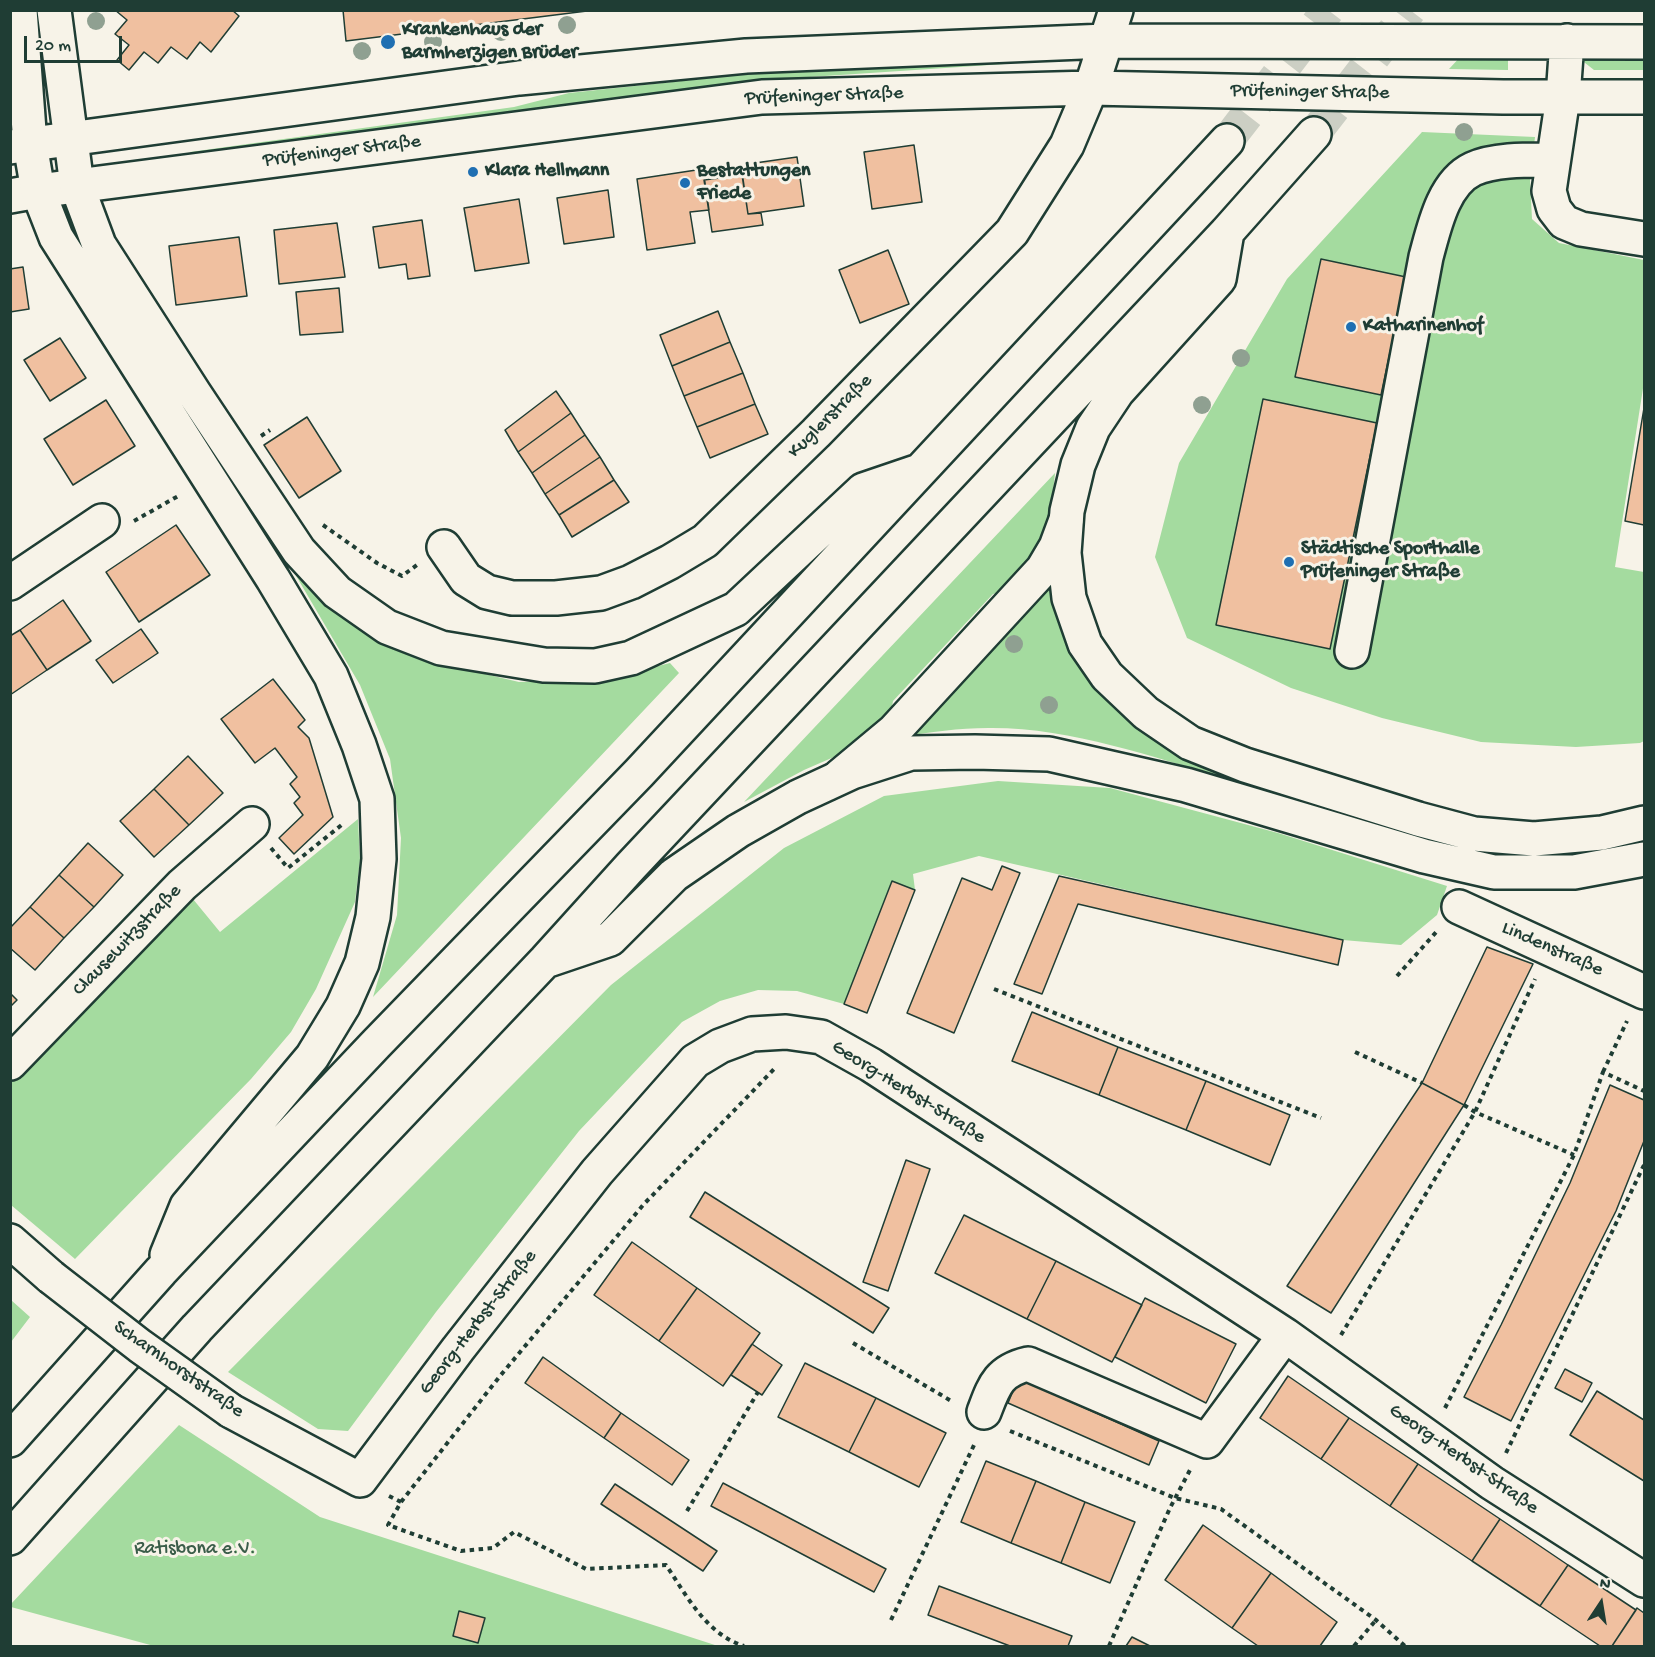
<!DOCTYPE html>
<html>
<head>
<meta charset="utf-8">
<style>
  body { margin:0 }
  #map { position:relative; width:1655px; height:1657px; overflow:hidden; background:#f7f3e8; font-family:"Gochi Hand",sans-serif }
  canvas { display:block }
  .frame { position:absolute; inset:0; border:12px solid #1f3d34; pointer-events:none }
  .north { position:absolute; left:1571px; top:1573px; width:60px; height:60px; -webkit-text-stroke:4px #f7f3e8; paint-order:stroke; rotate:12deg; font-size:16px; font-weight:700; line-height:24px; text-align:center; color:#1f3d34 }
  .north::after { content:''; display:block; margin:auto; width:21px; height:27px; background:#1f3d34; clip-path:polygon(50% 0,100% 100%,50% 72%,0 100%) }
  .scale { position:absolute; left:24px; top:36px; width:98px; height:27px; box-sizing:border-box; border:3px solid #1f3d34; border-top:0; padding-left:8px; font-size:18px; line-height:21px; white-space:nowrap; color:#1f3d34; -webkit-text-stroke:4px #f7f3e8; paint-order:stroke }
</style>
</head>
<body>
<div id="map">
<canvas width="1655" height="1657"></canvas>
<div class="frame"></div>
<div class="north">N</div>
<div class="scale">20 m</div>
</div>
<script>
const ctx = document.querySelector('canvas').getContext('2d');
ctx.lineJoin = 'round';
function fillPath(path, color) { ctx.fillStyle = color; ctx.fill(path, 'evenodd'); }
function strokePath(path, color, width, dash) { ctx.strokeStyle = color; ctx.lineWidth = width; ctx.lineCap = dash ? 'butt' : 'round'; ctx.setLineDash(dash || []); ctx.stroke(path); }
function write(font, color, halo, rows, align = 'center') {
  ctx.font = font + ' "Gochi Hand",sans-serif'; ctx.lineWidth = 6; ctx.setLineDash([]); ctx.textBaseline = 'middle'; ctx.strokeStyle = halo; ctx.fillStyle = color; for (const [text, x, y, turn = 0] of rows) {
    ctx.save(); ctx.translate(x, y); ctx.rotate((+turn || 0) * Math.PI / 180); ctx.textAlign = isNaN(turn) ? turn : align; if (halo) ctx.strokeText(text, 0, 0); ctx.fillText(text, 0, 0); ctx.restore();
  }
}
fillPath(new Path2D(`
  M1462 55H1508V70L1449 69Z
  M1583 55 1644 56V70H1594L1580 59Z
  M1005 58V64L735 82 682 94 191 157 190 152 514 107 569 93 738 75 926 61Z
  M1422 132 1535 137 1530 180 1532 219 1559 243 1644 260V382L1615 567 1644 572V741L1640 743 1576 747 1481 742 1382 718 1291 688 1187 638 1155 557 1179 463 1287 279Z
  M1055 473 1048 542 1014 591 993 594 893 701 890 717 850 750 804 770 744 802Z
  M257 509 430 661 519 682 606 679 670 663 679 673 373 997 397 915 401 838 390 759 360 685Z
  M1050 580C1053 594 1055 608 1059 621 1086 707 1155 742 1229 779 1151 757 1070 727 988 728 959 728 930 732 901 737Z
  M998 781 1110 788 1278 833 1447 886 1437 915 1401 945 1343 940 979 856 913 874 915 890 892 881 844 1004 797 991 758 990 720 1001 682 1022 579 1131 436 1312 348 1431 318 1429 228 1372 611 985 784 848 884 796Z
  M358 819 360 860 355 902 316 989 291 1032 251 1079 75 1259 11 1205 10 1083 188 893 220 932Z
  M11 1300 30 1317 11 1342Z
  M179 1425 320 1517 718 1646H154L11 1607 10 1605Z`), '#a4db9f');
const building = new Path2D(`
  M115 10H232L239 16 211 52 200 42 187 59 171 47 158 63 144 52 129 70 117 60 129 45 115 34 127 20Z
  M343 10H595L346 41Z
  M914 145 922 202 872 209 864 152Z
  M797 157 804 206 748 214 741 165Z
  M703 169 709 210 690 212 695 243 647 250 637 179Z
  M742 175 748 214 761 213 763 225 712 232 704 180Z
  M608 190 614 237 564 244 557 198Z
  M519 199 529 263 475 271 464 208Z
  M422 220 430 276 408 279 406 264 379 268 373 227Z
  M337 223 345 277 279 284 274 230Z
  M239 237 247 296 176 305 169 246Z
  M888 250 909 304 860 323 839 270Z
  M1321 259 1406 277 1381 395 1295 377Z
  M23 267 29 309 10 312V269Z
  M339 288 343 332 300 335 296 292Z
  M718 311 730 342 672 366 660 335Z
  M60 338 86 378 50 401 24 360Z
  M730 342 743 373 684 396 672 366Z
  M743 373 755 404 697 427 684 396Z
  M556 391 571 413 518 452 505 430Z
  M1263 399 1377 423 1330 649 1216 625Z
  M106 400 135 446 73 485 44 439Z
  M755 404 768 434 710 458 697 427Z
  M1644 408V525L1625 521Z
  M571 413 585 435 532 473 518 452Z
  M307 417 341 471 299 498 264 445Z
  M585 435 600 457 545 494 532 473Z
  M600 457 614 480 559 515 545 494Z
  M614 480 629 502 572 537 559 515Z
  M176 525 210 575 139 622 106 572Z
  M63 600 91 641 47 670 20 630Z
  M141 629 158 653 113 683 96 660Z
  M20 630 47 670 10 695V636Z
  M273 679 305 720 298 727 309 738 333 817 294 854 279 838 303 815 294 803 300 797 290 784 297 777 275 748 255 763 221 719Z
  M188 756 223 793 189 825 154 789Z
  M154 789 189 825 154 857 120 821Z
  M88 843 123 875 94 907 59 875Z
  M1002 866 1020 873 954 1033 907 1013 962 878 992 890Z
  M59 875 94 907 64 938 30 907Z
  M1059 876 1343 940 1338 965 1078 904 1042 994 1014 984Z
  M892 881 915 890 867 1013 844 1004Z
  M30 907 64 938 35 970 10 948V928Z
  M1487 947 1533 964 1464 1105 1422 1083Z
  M10 993 17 1000 10 1007Z
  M1032 1012 1118 1047 1099 1095 1012 1061Z
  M1118 1047 1206 1081 1186 1130 1099 1095Z
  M1206 1081 1290 1115 1270 1165 1186 1130Z
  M1422 1083 1464 1105 1331 1313 1287 1286Z
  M1610 1085 1644 1100V1141L1616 1211 1511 1421 1464 1397 1501 1325 1570 1183Z
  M906 1160 930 1169 888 1291 863 1282Z
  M705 1192 889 1308 873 1333 690 1217Z
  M964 1215 1056 1261 1027 1319 935 1273Z
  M632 1242 697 1288 659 1341 594 1295Z
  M1056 1261 1142 1305 1112 1362 1027 1319Z
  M697 1288 760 1333 723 1386 659 1341Z
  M1145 1298 1236 1344 1206 1403 1115 1357Z
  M752 1344 782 1365 762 1395 731 1375Z
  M543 1357 621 1413 604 1438 525 1383Z
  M805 1363 876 1398 849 1452 778 1417Z
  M1565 1369 1592 1383 1582 1402 1555 1388Z
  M1288 1376 1349 1418 1321 1459 1260 1418Z
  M1018 1378 1159 1441 1149 1465 1008 1403Z
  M1597 1391 1644 1420V1481L1570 1435Z
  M876 1398 946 1433 919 1487 849 1452Z
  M621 1413 689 1460 672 1485 604 1438Z
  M1349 1418 1418 1464 1390 1506 1321 1459Z
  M986 1461 1036 1481 1011 1543 961 1522Z
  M1418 1464 1500 1519 1472 1561 1390 1506Z
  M1036 1481 1085 1502 1061 1563 1011 1543Z
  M723 1483 886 1569 874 1592 711 1506Z
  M615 1484 717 1551 703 1571 601 1504Z
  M1085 1502 1135 1522 1110 1583 1061 1563Z
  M1500 1519 1568 1565 1540 1606 1472 1561Z
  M1203 1525 1271 1573 1232 1628 1165 1580Z
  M1568 1565 1636 1610 1612 1646H1600L1540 1606Z
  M1271 1573 1337 1622 1320 1646H1258L1232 1628Z
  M939 1586 1072 1636 1068 1646H1010L928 1615Z
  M1637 1608 1644 1613V1646H1612Z
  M459 1611 485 1618 478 1643 453 1636Z
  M1132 1637 1150 1646H1126Z`);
fillPath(building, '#f0c0a0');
strokePath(building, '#1f3d34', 1.5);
strokePath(new Path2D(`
  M1314 134 1410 10
  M1227 141 1328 10`), '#cccfc4', 33, [33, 16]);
const minor = new Path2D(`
  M20 10 30 144
  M54 10 71 140
  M1567 41 1563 97 1549 191 1554 209 1564 222 1581 229 1644 239
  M10 147 519 78 746 56 1106 41 1644 42
  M10 196 38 191 762 97 1091 88 1503 97H1644
  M444 547 466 579 487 592 512 598H556L601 593 631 582 670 562 705 541 816 433 1012 232 1067 145 1091 88 1116 10
  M10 583 102 521
  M1352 651 1426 257C1434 228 1443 183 1473 169 1495 159 1529 160 1552 160
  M840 776 894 731 1043 569 1056 547 1066 520
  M1459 907 1644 992
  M10 1063 182 885 252 824
  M10 1241 51 1277
  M231 1411 360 1480 458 1349 597 1172 695 1061 720 1046 752 1034 786 1032 821 1037 871 1065 1285 1335 1492 1483 1644 1580
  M984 1412C994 1386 998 1371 1028 1364L1207 1441 1285 1335`);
const highway = new Path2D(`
  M71 140 77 186 99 245 194 393 299 551 337 592 387 627 441 648 544 665 595 666 631 658 736 609 863 490 916 472
  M30 144 38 191 56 237 273 579 331 676 359 745 377 799 379 859 373 917 362 963 343 1006 312 1057 187 1206 167 1255
  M1227 232 1219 279 1117 392 1093 428 1078 465 1067 511 1064 553 1069 598 1085 644 1107 676 1146 713 1190 743 1245 765 1418 819 1474 834 1534 839 1602 833 1644 823
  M548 960 610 939 674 875 738 831 798 797 852 772 911 753 975 752 1049 754 1186 785 1424 856 1494 872H1574L1644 859
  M10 1440 161 1271 376 1044 639 773 1227 141
  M10 1538 197 1328 546 960 631 866 1227 232 1314 134`);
strokePath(minor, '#1f3d34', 38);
strokePath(highway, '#1f3d34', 38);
strokePath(new Path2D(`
  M261 436 270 430
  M134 521 180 495
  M323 525 377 563 402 576 417 565
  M271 848 288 868 344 823
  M1397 976 1438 930
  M994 989 1321 1118
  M1355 1052 1422 1083
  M1603 1072 1627 1021
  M1464 1105 1475 1112 1574 1155
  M1341 1335 1475 1112 1535 979
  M853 1343 953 1402
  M1445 1408 1574 1155 1603 1072 1644 1091
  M1010 1431 1175 1498 1221 1509 1376 1620 1405 1646
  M1506 1453 1644 1165
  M389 1496 401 1502 388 1525 461 1551 493 1548 514 1532 586 1569 666 1565C687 1596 706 1634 744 1646
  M401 1502 500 1376 644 1204 776 1067
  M687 1511 758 1392
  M891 1620 975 1443
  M1109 1646 1170 1508 1190 1470
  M1354 1646 1376 1620`), '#1f3d34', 4, [4.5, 4.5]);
strokePath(minor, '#f7f3e8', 33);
strokePath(highway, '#f7f3e8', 33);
const minorBridge = new Path2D(`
  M51 1277 140 1346 231 1411`);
strokePath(minorBridge, '#1f3d34', 38, []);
strokePath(minorBridge, '#f7f3e8', 33);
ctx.fillStyle = '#8fa091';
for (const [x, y] of [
  [96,21],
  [567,25],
  [501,32],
  [433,42],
  [362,51],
  [1464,132],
  [1241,358],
  [1202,405],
  [1014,644],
  [1049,705]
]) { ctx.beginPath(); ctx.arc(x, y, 9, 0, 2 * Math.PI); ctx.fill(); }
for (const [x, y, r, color] of [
  [388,42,8,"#1f6fb2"],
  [473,172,6,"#1f6fb2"],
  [685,183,6,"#1f6fb2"],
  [1351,327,6,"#1f6fb2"],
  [1289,562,6,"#1f6fb2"]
]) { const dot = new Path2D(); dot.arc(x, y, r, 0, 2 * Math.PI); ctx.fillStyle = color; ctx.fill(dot); strokePath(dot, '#f7f3e8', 2); }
write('bold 20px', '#1f3d34', '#f7f3e8', [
  ["Krankenhaus der",402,31],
  ["Barmherzigen Brüder",402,54],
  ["Klara Hellmann",485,172],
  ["Bestattungen",697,172],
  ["Friede",697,195],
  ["Katharinenhof",1363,327],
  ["Städtische Sporthalle",1301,550],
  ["Prüfeninger Straße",1301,573]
], 'left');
write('20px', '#1f3d34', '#f7f3e8', [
  ["Prüfeninger Straße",1310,93,1],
  ["Prüfeninger Straße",824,97,-2],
  ["Prüfeninger Straße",342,152,-7],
  ["Kuglerstraße",831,417,-45],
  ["Clausewitzstraße",128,941,-46],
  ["Lindenstraße",1552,950,24],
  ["Georg-Herbst-Straße",908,1093,32],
  ["Georg-Herbst-Straße",479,1323,-52],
  ["Scharnhorststraße",178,1370,35],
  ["Georg-Herbst-Straße",1463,1460,35]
]);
write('20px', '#3a5d49', '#f7f3e8', [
  ["Ratisbona e.V.",195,1550]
]);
</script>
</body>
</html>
